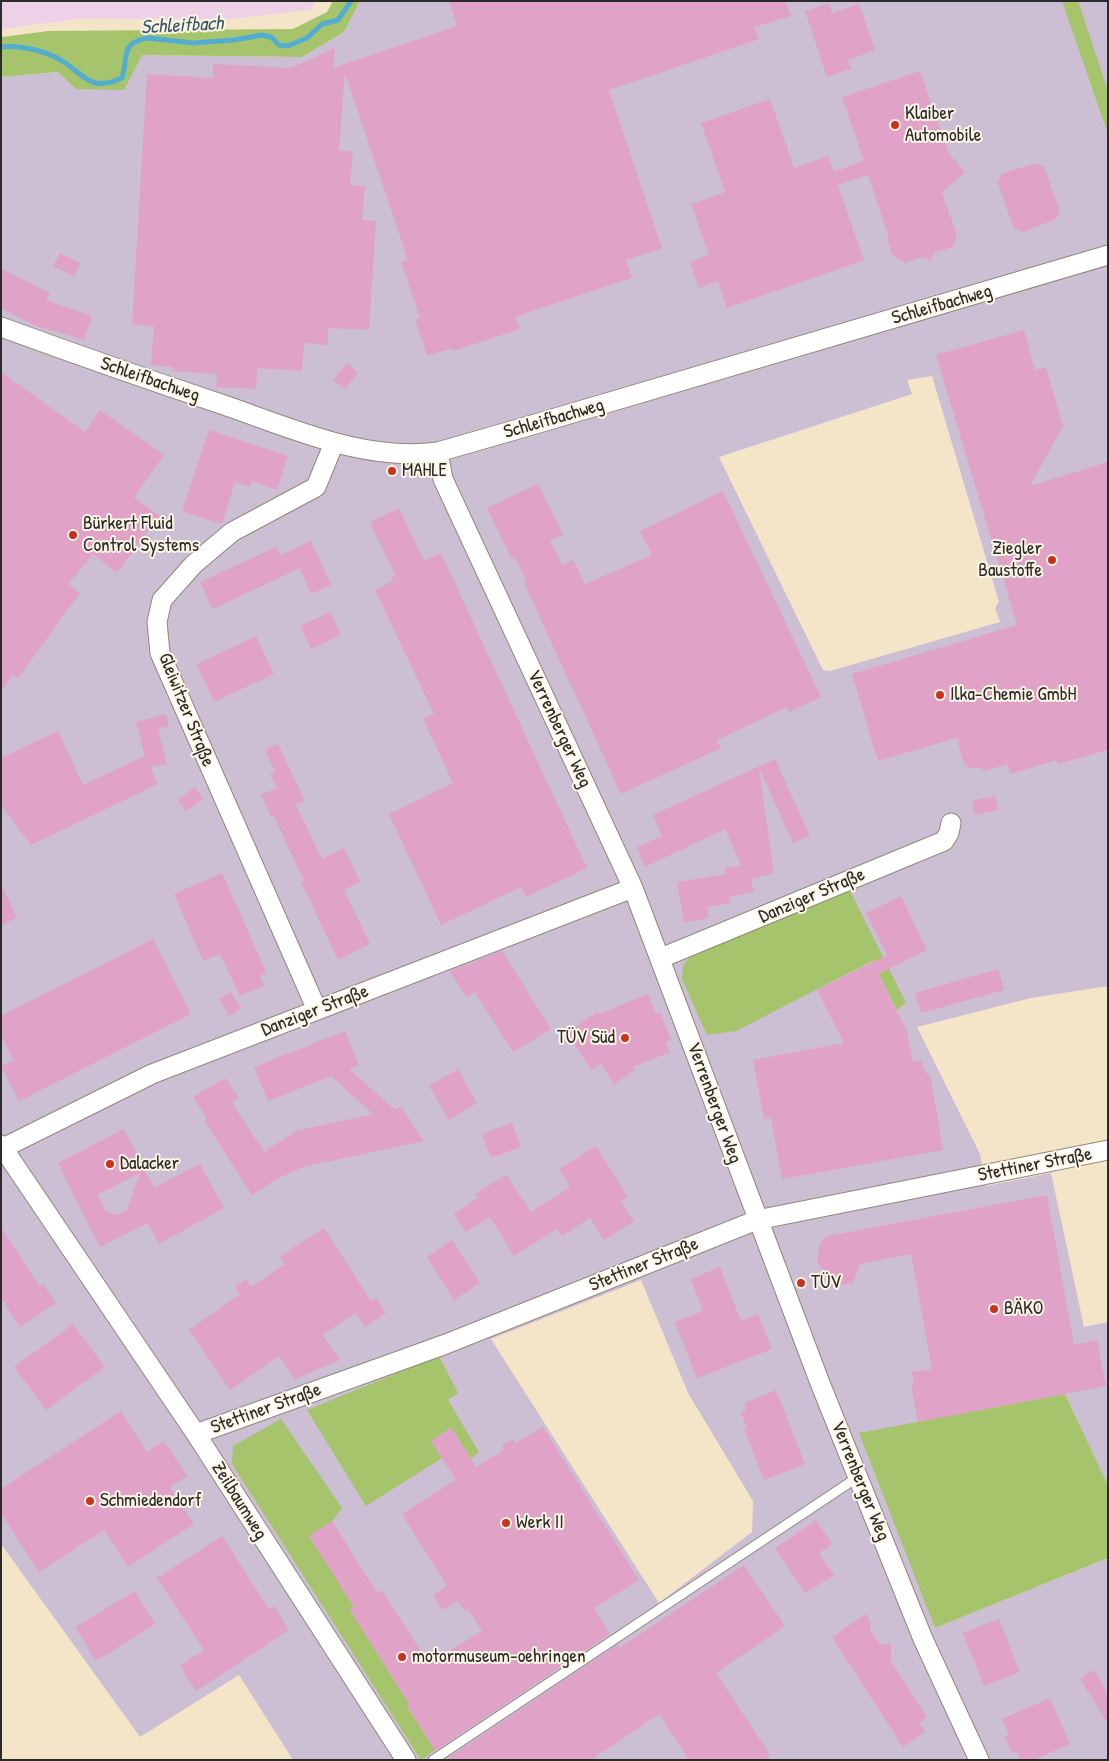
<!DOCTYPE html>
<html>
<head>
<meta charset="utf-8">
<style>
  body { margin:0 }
  #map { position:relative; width:1109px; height:1761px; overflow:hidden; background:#f4e5c9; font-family:"Patrick Hand",sans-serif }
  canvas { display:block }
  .frame { position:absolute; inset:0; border:2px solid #2b2b2b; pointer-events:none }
</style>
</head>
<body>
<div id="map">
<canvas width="1109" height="1761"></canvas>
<div class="frame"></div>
</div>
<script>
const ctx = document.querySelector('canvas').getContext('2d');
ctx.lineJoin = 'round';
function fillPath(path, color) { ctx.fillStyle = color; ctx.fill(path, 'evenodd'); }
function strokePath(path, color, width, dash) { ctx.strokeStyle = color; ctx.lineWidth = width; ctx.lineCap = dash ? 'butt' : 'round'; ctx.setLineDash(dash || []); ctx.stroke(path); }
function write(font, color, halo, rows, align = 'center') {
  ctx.font = font + ' "Patrick Hand",sans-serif'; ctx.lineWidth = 4; ctx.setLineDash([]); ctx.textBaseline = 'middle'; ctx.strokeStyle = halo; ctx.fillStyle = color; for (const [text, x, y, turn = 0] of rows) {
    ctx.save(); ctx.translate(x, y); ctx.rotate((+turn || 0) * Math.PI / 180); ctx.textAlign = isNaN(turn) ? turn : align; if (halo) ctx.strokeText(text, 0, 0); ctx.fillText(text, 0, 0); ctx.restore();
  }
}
fillPath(new Path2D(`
  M1 1H316L310 10 230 19H78L1 29Z`), '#eed0e7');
fillPath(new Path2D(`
  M360 1H1108V986L1031 998 917 1027 980 1154 986 1186 1051 1173 1084 1327 1108 1322V1485L1065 1394 935 1628 1108 1558V1760H293L239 1675 140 1737 1 1544V77L59 72 76 89 142 55 302 57 344 32ZM932 376 999 602 995 608 1000 622 830 671 823 670 719 457 912 394 907 380ZM872 961 906 1003 897 1009ZM641 1280 688 1393 753 1501 752 1532 659 1603 491 1339Z`), '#ccbed3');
fillPath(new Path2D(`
  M333 1H360L344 32 302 57 142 55 124 90 76 89 58 72 1 77V35L3 37 48 31 293 29 327 12Z
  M1062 1H1078L1108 91V134Z
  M850 891 906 1003 897 1010 872 961 736 1031 707 1035 682 979 683 966 690 956Z
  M439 1356 458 1393 448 1400 479 1452 471 1459 451 1428 431 1441 442 1458 366 1506 307 1410Z
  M1065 1394 1108 1485V1558L935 1628 859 1433Z
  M281 1419 342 1508 332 1521 309 1536 354 1607 350 1610 409 1704 407 1706 435 1750 421 1760 232 1464 233 1446Z`), '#a5c46b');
strokePath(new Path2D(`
  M1 47C18 45 42 50 57 58 83 71 87 94 122 78 129 57 119 44 147 38L193 43 234 40 262 35 271 37 279 45 288 46 307 38 322 24 338 20 351 1`), '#53add0', 5);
fillPath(new Path2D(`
  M449 1H786L791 16 754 27 759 39 609 90 662 248 626 260 632 278 515 317 520 329 453 351 452 348 427 356 415 319 420 318 401 262 408 260 345 73 339 150 353 152 350 185 365 186 362 220 376 221 369 330 328 328V345L304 343 302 371 257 368 256 389 216 387 217 374 172 371 173 367 151 365 154 326 132 325 147 74 213 78V64L291 68 335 48 333 68 457 26Z
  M829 3 832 13 859 4 875 50 848 60 851 69 827 77 805 11Z
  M920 71 948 152 965 173 942 192 957 235 953 247 935 252 930 260 922 257 905 263 893 256 887 239 889 238 868 175 838 185 864 260 727 308 718 281 699 288 690 262 709 255 691 204 725 192 701 123 770 99 794 168 828 156 834 172 864 161 842 97Z
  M1036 163 1044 167 1060 212 1054 220 1022 232 1013 227 998 183 1001 174Z
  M60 253 80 263 74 276 53 266Z
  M1 269 50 293 46 300 92 316 84 340 34 325 1 308Z
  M1024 330 1035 370 1046 367 1063 426 1030 486 1108 462V750L1058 764 1057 760 1010 774 1008 764 984 771 979 767 971 769 964 764 957 738 878 761 852 674 1017 625 936 355Z
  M347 363 358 373 345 389 333 380Z
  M1 372 85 432 100 410 164 455 134 497 159 516 117 573 93 554 68 584 80 593 18 678 13 674 1 691Z
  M209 430 288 456 277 490 252 481 250 487 235 482 222 524 182 511Z
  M538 484 563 535 550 541 562 565 573 560 585 584 652 555 640 531 723 491 821 697 789 712 787 707 717 740 721 748 621 794 524 583 527 582 515 558 512 559 487 508Z
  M399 508 424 561 441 553 587 868 526 897 521 887 441 925 389 814 453 783 423 719 434 714 375 590 393 581 392 577 395 575 370 522Z
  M311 541 331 585 311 594 300 568 213 609 200 582 276 547 280 555Z
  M330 612 341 635 311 649 300 626Z
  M256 636 274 674 214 702 197 664Z
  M166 714 169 726 158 729 167 764 150 767 158 784 31 845 1 805V758L58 731 83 785 145 756 136 722Z
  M278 744 305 801 296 805 322 859 344 848 360 882 344 890 370 944 338 960 301 882 304 881 274 816 271 817 261 795 277 788 270 774 275 772 265 750Z
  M775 759 810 836 793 843 759 768 774 873 751 879 754 892 729 897 730 903 707 907 708 918 684 923 677 882 726 874 725 868 741 865 725 829 645 867 637 847 662 836 653 815Z
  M195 787 203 799 186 811 178 800Z
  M995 796 998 810 975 815 972 801Z
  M222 873 266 972 260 976 264 986 240 996 220 954 203 961 174 894Z
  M1 884 17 918 1 925Z
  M901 896 927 950 879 974 907 1032 913 1062 922 1061 925 1071 931 1078 943 1150 782 1179 771 1118 764 1119 753 1060 844 1043 817 990 887 955 866 913Z
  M153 939 191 1014 19 1101 1 1066 13 1060 1 1035V1016Z
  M502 951 551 1029 513 1052 475 992 466 997 450 971Z
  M998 969 1004 990 921 1013 915 993Z
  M231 992 241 1008 229 1016 219 999Z
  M648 994 656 1014 660 1012 671 1040 666 1042 670 1052 633 1067 635 1070 614 1084 601 1064 591 1070 567 1032 598 1012 599 1014Z
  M345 1031 359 1066 349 1069 394 1109 402 1108 424 1141 303 1167 275 1180 252 1195 204 1120 207 1119 193 1097 225 1078 239 1098 232 1103 264 1152 296 1131 373 1114 331 1076 268 1101 254 1067Z
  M458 1069 477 1103 449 1120 429 1086Z
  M512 1123 521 1147 491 1158 482 1134Z
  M124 1129 154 1188 200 1164 224 1208 159 1244 148 1223 100 1247 58 1163ZM140 1173 127 1210 116 1215 106 1211 97 1195Z
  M596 1146 628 1197 621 1201 634 1221 604 1240 590 1218 562 1236 557 1229 514 1256 490 1217 466 1232 454 1214 478 1198 475 1194 506 1175 531 1212 570 1187 559 1169Z
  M1047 1195 1074 1345 1097 1340 1106 1386 918 1422 911 1385 914 1384 912 1372 932 1369 911 1254 860 1264 853 1283 824 1288 829 1277 819 1265 817 1259 820 1244 826 1237 833 1235Z
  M1 1227 39 1286 43 1284 56 1303 20 1327 1 1298Z
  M324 1228 371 1301 376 1298 386 1313 365 1327 356 1313 322 1335 340 1360 295 1379 279 1356 230 1390 189 1330 240 1294 235 1287 246 1279 251 1287 285 1264 280 1256Z
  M452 1240 480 1283 454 1300 427 1257Z
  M720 1267 741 1321 758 1314 772 1349 697 1378 675 1322 703 1311 691 1279Z
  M73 1324 105 1367 46 1410 14 1367Z
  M776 1390 805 1464 764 1480 744 1429 747 1428 741 1412 746 1410 744 1403Z
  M121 1411 147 1452 164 1441 187 1476 170 1487 194 1524 128 1567 104 1530 39 1572 1 1513V1489Z
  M543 1427 639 1580 594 1608 610 1634 435 1751 407 1705 409 1704 350 1610 354 1607 309 1536 332 1521 377 1593 382 1590 429 1664 482 1631 468 1609 464 1611 458 1601 442 1610 433 1595 447 1586 402 1514 456 1480 431 1441 452 1428 476 1467 504 1450 502 1446 513 1439 516 1443Z
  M816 1520 832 1544 819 1553 834 1575 805 1593 775 1548Z
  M222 1536 269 1609 274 1606 289 1630 196 1691 180 1666 204 1650 157 1578Z
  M744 1565 785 1626 716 1673 770 1755 764 1760H689L659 1714 591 1760H445L617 1645 619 1648Z
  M135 1591 155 1624 96 1661 75 1627Z
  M866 1614 871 1623 870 1630 881 1645 891 1643V1661L927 1717 919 1723 925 1732 903 1747 832 1637Z
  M999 1619 1020 1672 984 1686 963 1633Z
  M1094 1670 1108 1694V1723L1080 1679Z
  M1050 1698 1070 1744 1033 1760H1021L1017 1751 1012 1753 1004 1737 1009 1735 1002 1719Z`), '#e0a3c7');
const service = new Path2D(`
  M433 1760 858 1477`);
const minor = new Path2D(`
  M1 327C75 354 149 380 224 405 291 428 365 462 438 452L532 425 1108 255
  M438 452 443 479 633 888 820 1383 923 1639 979 1760
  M661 958 944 841 949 833 951 823
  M317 1010 160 653 157 622 162 600 194 564 232 532 316 487 334 443
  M1 1145 196 1434 406 1760
  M3 1148 152 1074 633 888
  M196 1434 446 1344 757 1220 1108 1150`);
strokePath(service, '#90887a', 11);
strokePath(minor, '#90887a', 21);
strokePath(service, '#fff', 9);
strokePath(minor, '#fff', 19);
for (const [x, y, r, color] of [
  [895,125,5,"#c8321e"],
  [392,471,5,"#c8321e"],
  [73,535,5,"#c8321e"],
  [1052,560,5,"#c8321e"],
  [940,695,5,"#c8321e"],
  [625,1038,5,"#c8321e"],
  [110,1164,5,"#c8321e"],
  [801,1283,5,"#c8321e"],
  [994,1309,5,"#c8321e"],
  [90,1501,5,"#c8321e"],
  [506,1523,5,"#c8321e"],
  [402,1657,5,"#c8321e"]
]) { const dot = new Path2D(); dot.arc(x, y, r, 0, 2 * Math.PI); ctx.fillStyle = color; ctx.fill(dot); strokePath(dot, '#fcf5e5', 2); }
write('19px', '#2b2b2b', '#fcf5e5', [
  ["Klaiber",905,114],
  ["Automobile",905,136],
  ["MAHLE",402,471],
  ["Bürkert Fluid",83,524],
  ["Control Systems",83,546],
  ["Ziegler",1042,549,"right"],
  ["Baustoffe",1042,571,"right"],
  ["Ilka-Chemie GmbH",950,695],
  ["TÜV Süd",615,1038,"right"],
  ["Dalacker",120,1164],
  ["TÜV",811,1283],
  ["BÄKO",1004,1309],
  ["Schmiedendorf",100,1501],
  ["Werk II",516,1523],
  ["motormuseum-oehringen",412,1657]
], 'left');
write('19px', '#2b2b2b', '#fcf5e5', [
  ["Schleifbachweg",942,305,-16],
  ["Schleifbachweg",150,380,19],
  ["Schleifbachweg",554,419,-16],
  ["Gleiwitzer Straße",186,710,68],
  ["Verrenberger Weg",559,729,65],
  ["Danziger Straße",812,896,-23],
  ["Danziger Straße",315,1011,-21],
  ["Verrenberger Weg",714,1103,70],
  ["Stettiner Straße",1035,1165,-11],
  ["Stettiner Straße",644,1265,-22],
  ["Stettiner Straße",266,1409,-20],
  ["Verrenberger Weg",860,1481,68],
  ["Zeilbaumweg",239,1501,58]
]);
write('italic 20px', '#395865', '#fcf5e5', [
  ["Schleifbach",182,26,-3]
]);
</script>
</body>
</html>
